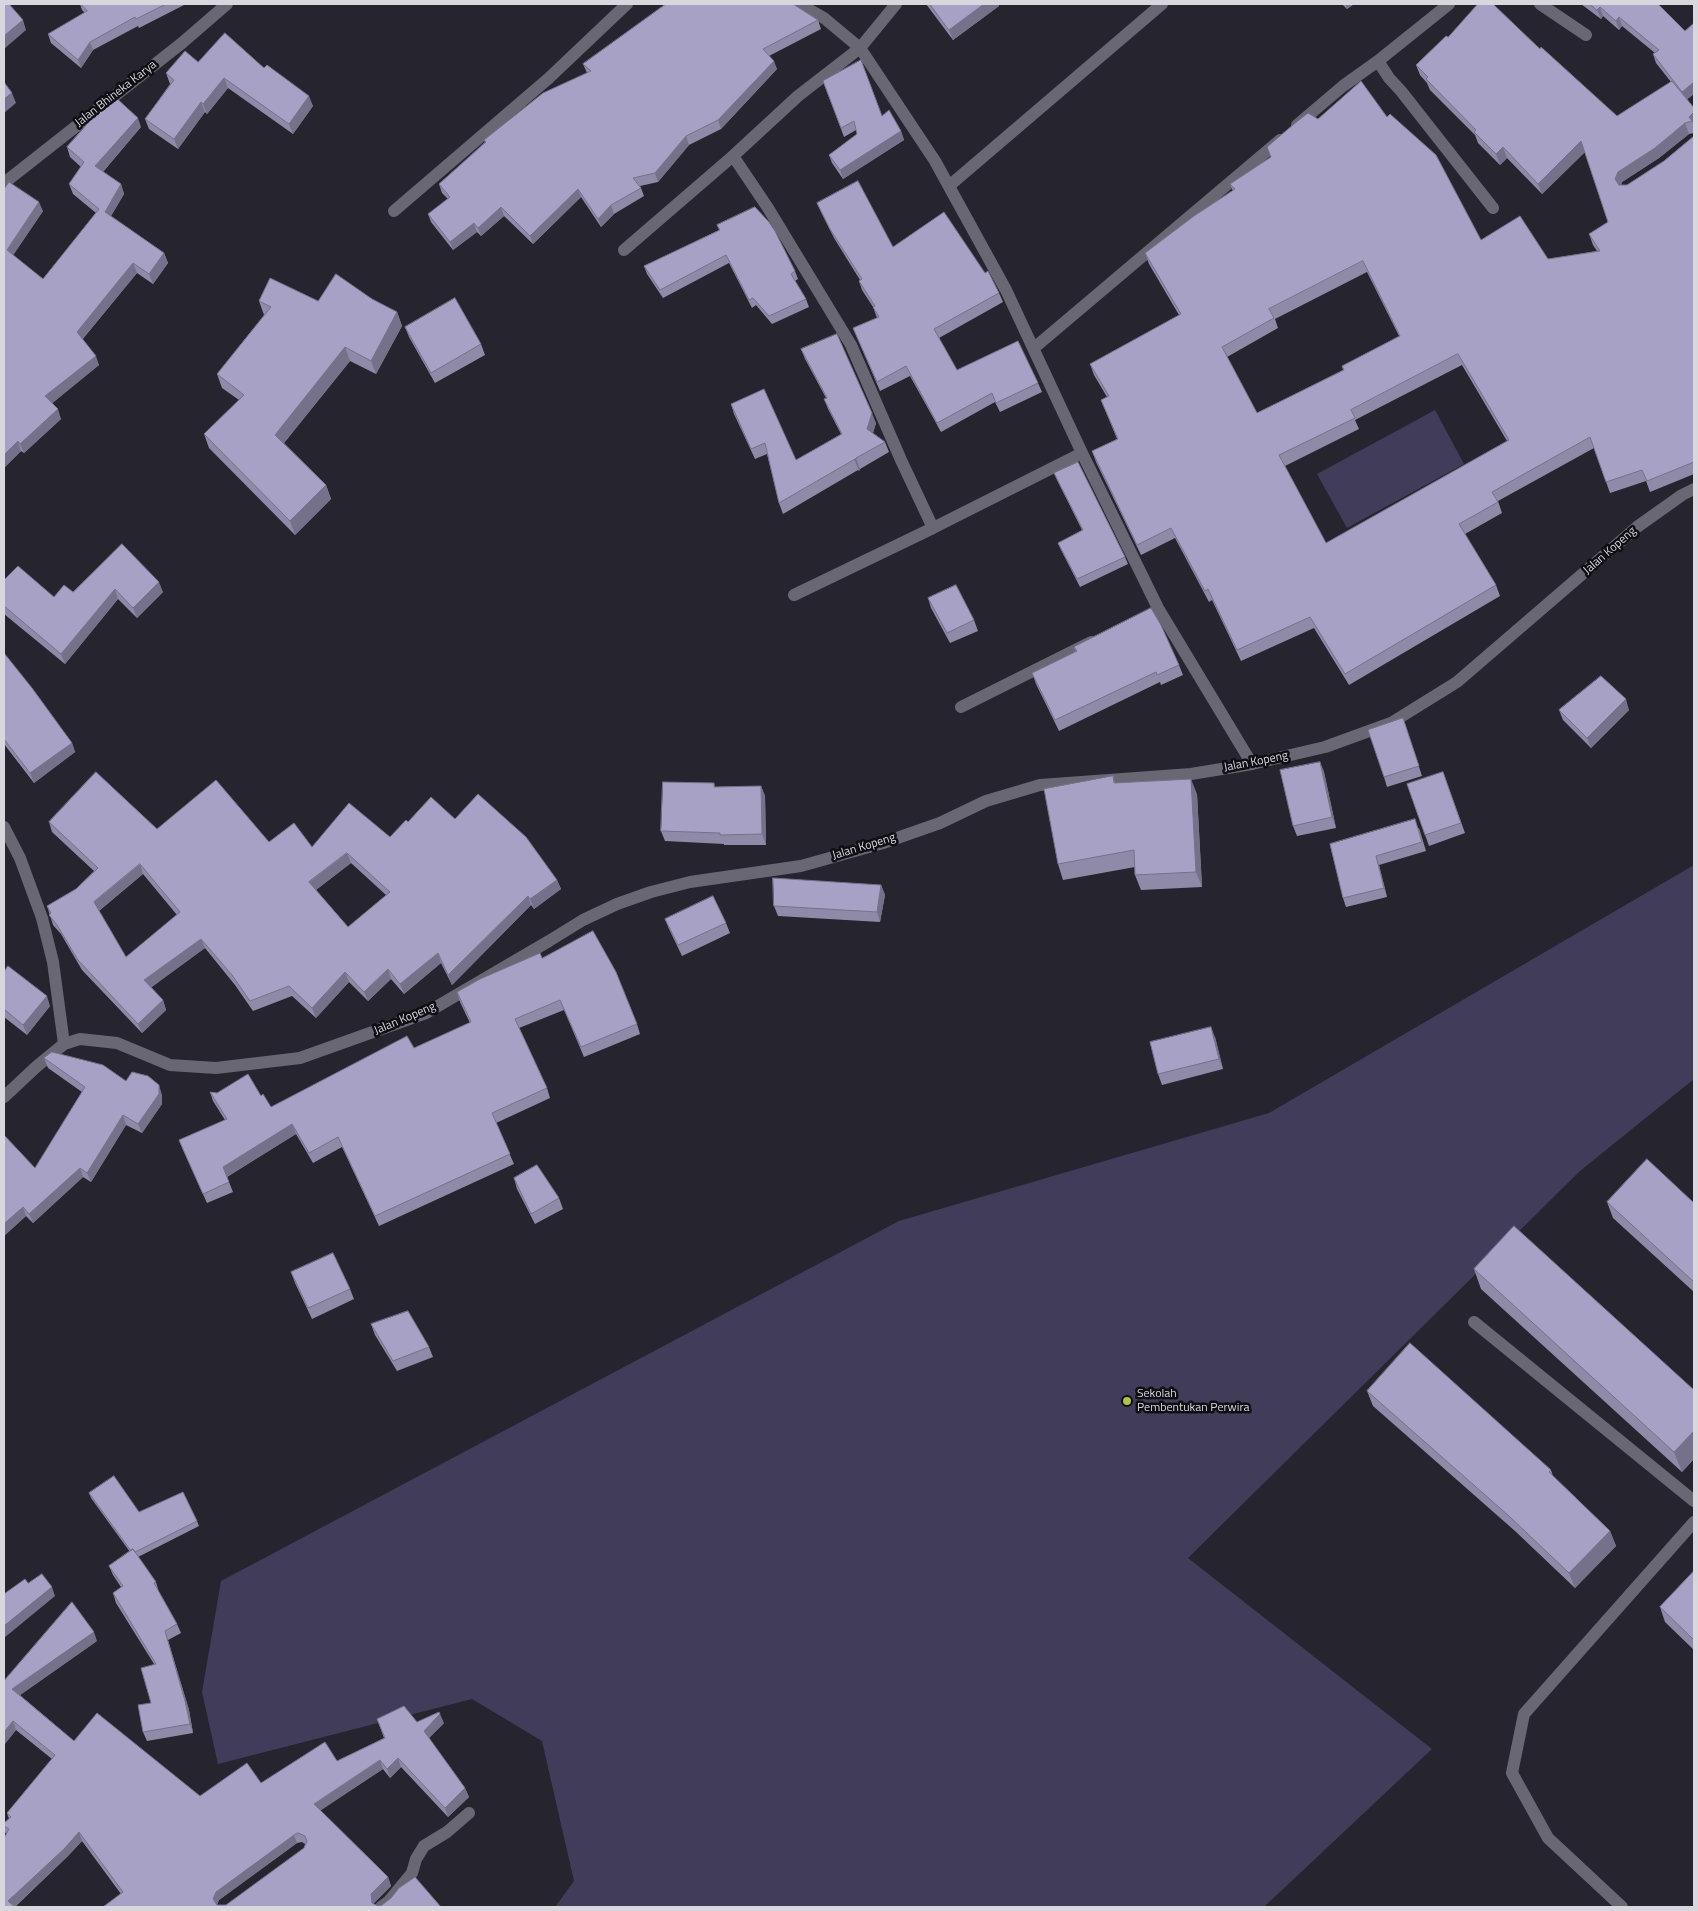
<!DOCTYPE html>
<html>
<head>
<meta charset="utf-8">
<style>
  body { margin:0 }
  #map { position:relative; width:1698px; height:1911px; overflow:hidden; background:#25242f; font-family:"Titillium Web",sans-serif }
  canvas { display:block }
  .frame { position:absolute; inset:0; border:5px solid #d8d7de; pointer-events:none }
</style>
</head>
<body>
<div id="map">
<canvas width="1698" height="1911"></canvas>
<div class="frame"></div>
</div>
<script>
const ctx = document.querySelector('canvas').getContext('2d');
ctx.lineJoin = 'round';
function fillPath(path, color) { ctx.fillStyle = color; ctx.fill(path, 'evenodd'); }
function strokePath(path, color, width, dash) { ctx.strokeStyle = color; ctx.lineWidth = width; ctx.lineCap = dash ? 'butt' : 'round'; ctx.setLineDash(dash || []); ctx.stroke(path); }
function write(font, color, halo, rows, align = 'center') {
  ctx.font = font + ' "Titillium Web",sans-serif'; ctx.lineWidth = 5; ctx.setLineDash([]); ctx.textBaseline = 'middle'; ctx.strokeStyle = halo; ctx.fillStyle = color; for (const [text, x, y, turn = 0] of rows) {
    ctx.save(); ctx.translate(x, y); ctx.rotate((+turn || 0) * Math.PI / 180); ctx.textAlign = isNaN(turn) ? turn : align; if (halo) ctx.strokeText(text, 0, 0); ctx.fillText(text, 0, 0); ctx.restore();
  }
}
fillPath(new Path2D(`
  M1435 410 1464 464 1347 528 1317 474Z
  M1694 865V1079L1580 1171 1188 1558 1432 1749 1264 1907H555L574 1881 542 1741 472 1699 218 1764 202 1692 221 1581 899 1221 1269 1113Z`), '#413c5a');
strokePath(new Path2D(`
  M1474 1322 1694 1501
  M1622 1907 1548 1838 1512 1773 1524 1714 1694 1522`), '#696774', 12);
strokePath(new Path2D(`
  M799 4 824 18 860 48 935 161 1006 290 1082 453 1158 608 1252 764
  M896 4 860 48 798 96 733 156 768 208 851 345 901 460 933 528 1082 453
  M1540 4 1586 35
  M1378 61 1449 4
  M1297 125 1343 86 1378 61 1389 78 1401 91 1493 208
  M949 186 1162 4
  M394 211 549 78 627 4
  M624 250 733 156
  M1034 348 1280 140
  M794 595 933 528
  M961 707 1091 642
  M4 827 20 858 42 918 53 962 64 1044
  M4 1097 36 1067 64 1044 80 1039 117 1043 170 1065 216 1068 300 1058 426 1013 549 941 583 920 617 904 651 892 690 882 801 866 883 843 940 823 986 801 1040 785 1191 774 1252 764 1325 747 1391 723 1457 682 1637 527 1682 495 1694 489
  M381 1907 388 1902 412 1873 416 1859 424 1846 447 1832 469 1813`), '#696774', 12);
strokePath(new Path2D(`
  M4 183 182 43 227 4`), '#696774', 12);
fillPath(new Path2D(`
  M80 4H186L139 28 138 26 93 50 81 68 51 43 48 34 85 13 82 10Z
  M926 4H998L999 6 953 40Z
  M1342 4H1354L1347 9Z
  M1581 4H1658L1685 31 1694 23V94L1687 99 1694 108V133L1689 134 1659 158 1622 182 1621 185H1627L1664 161 1694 136V474L1650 492 1646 481 1610 493 1594 448 1498 501 1502 513 1465 534 1496 585 1500 596 1349 685 1314 628 1241 661 1212 600 1209 602 1175 538 1141 555 1096 462 1092 451 1117 439 1101 400 1107 397 1094 375 1090 364 1179 315 1149 264 1145 253 1233 191 1230 184 1271 157 1318 119 1387 117 1481 240 1548 259 1597 251 1593 245 1589 234 1608 222 1585 152 1542 194 1507 158 1500 165 1478 143 1475 135 1430 90 1427 83 1420 75 1416 65 1448 37 1540 49 1617 116 1671 82 1656 63 1653 54 1655 53 1622 26 1619 30 1603 16 1601 19ZM1367 272 1399 336 1342 366 1343 370 1257 413 1227 357 1278 328 1275 319ZM1462 365 1507 441 1326 543 1285 466 1359 429 1355 420Z
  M818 20 821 29 769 56 777 69 721 129 689 145 658 182 640 186 641 188 644 196 614 214 601 227 581 197 533 244 504 216 481 236 477 232 453 250 431 222 428 214 448 199 442 193 439 184 485 142 484 140 587 73 583 64Z
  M198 62 264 68 313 106 293 134 228 88 207 114 205 112 178 149 149 129 145 119 170 84 166 73Z
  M823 81 882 116 901 131 904 140 843 179 832 163 829 155 857 134 856 130 844 137Z
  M141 127 103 172 121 184 124 194 111 216 164 253 168 263 153 284 137 273 82 340 99 365 52 403 61 419 24 453 21 451 4 468V189L43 211 13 255 43 279 96 213 73 194 69 184 81 167 70 157 67 147Z
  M817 203 893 247 985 273 999 293 1003 302 939 338 957 370 1038 383 1042 392 1000 412 995 402 941 432 910 376 880 391 853 328 877 318 873 307 862 290 859 281 860 280 834 238 821 212Z
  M717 225 795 271 798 279 795 281 806 299 809 307 772 324 756 305 752 308 729 263 663 298 647 274 644 266 719 230Z
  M372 299 397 312 402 326 376 374 350 361 284 443 326 485 331 499 295 535 209 448 204 434 239 400 222 388 217 374 264 315 259 301H318Z
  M405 327 481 344 485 355 435 383 409 337Z
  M801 349 876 423 873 433 885 442 889 452 860 469 859 471 858 470 783 514 779 503 767 454 755 459 734 414 731 404 796 460 841 434 828 409 824 399 826 398 805 359Z
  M1054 473 1125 557 1128 564 1080 587 1061 550 1058 543 1082 530 1057 480Z
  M122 544 163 592 137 618 118 599 65 664 4 614V580L54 597 73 592Z
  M928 598 974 620 978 631 950 643 931 608Z
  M1074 647 1179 665 1183 675 1161 685 1160 682 1059 731 1036 684 1032 673 1076 652Z
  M4 653 72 743 75 752 34 783 4 744Z
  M1559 710H1629L1591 748 1563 720Z
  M1403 718 1422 776 1387 787 1384 777Z
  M1320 762 1324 772 1336 828 1297 836 1293 826Z
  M1443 772 1465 833 1429 846 1407 784Z
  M1113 776 1115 783 1197 794 1202 887 1141 890 1135 875V867L1063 880 1058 864Z
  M714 783 715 787 761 786 765 796 766 845H724V844L665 841 661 831Z
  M455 819 557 880 561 889 534 909 531 905 452 985 441 963 404 994 391 979 368 1001 349 982 316 1018 292 996 253 1011 235 985 205 948 151 987 163 1000 166 1010 142 1033 82 970 61 934 53 925 47 906 76 889 94 871 52 832 49 822 157 829 312 847 390 837 408 822ZM351 863 386 895 348 927 316 890ZM143 874 177 915 126 957 99 911Z
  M1419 828 1426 851 1379 865 1387 897 1346 907 1343 898 1330 844Z
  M881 885 885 895 880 922 778 916 774 906Z
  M665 919 726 923 730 933 682 956 669 929Z
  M542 958 637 1024 640 1034 584 1057 564 1010 519 1028 547 1088 550 1098 496 1123 514 1164 379 1226 342 1147 313 1163 296 1134 227 1177 233 1192 207 1203 183 1150 179 1140 225 1120 213 1101 210 1092 217 1093 261 1096 271 1107 414 1048 470 1023 460 1002 457 992Z
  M4 972 50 1006 27 1035 4 1017Z
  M1215 1037 1223 1069 1162 1085 1158 1074Z
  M44 1058 126 1081 162 1095V1104L142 1133 126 1125 91 1182 83 1177 33 1223 26 1216 4 1236 35 1168 82 1092 48 1068Z
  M514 1178 559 1198 563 1209 535 1224 517 1189Z
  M1607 1202 1694 1203V1292L1613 1218Z
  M1474 1269 1694 1390V1459L1682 1472 1481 1289Z
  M291 1272 350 1289 354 1299 312 1319 295 1283Z
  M371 1324 429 1347 433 1357 397 1371 375 1335Z
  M1367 1391 1551 1470 1553 1476 1610 1531 1616 1546 1575 1588 1515 1531 1373 1406Z
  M89 1493 139 1512 197 1521 199 1526 138 1557 156 1582 159 1592 177 1624 181 1633 168 1640 189 1710 193 1733 147 1741 143 1732 151 1703 154 1664 116 1603 113 1593 121 1587 113 1575 109 1566 130 1552 91 1498Z
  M1694 1571V1650L1665 1622 1660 1607Z
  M97 1641 20 1695 74 1741 200 1796 261 1783 337 1761 384 1738 377 1719 417 1722 444 1723 429 1738 465 1788 469 1797 448 1817 401 1767 390 1778 383 1769 320 1810 388 1877 391 1886 374 1903V1904L378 1906 441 1907H103L121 1894 82 1841 67 1857 15 1907 6 1834 4 1830V1823L9 1819 7 1813 52 1759 16 1730 4 1745V1681ZM302 1842 305 1844 304 1848 226 1905H217L219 1900 297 1843Z`), '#908aa9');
fillPath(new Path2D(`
  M984 4H998L999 6 953 40 949 30Z
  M1345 4H1354L1347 9Z
  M1600 7 1603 16 1601 19 1597 10Z
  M1619 17 1622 26 1619 30 1616 21Z
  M23 20 26 30 4 49V36Z
  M90 42 93 50 81 68 78 60Z
  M774 61 777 69 721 129 718 120Z
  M224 78 228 88 207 114 203 104Z
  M1694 82V94L1685 101 1682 92Z
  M12 93 16 103 4 113V99Z
  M309 96 313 106 293 134 289 124Z
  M201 102 205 112 178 149 174 139Z
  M1694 112V127L1692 121 1689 117Z
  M138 118 141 127 99 176 95 166Z
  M1685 123 1689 134 1659 158 1622 182 1619 190 1615 179 1618 172Z
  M901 131 904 140 843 179 840 170Z
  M686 136 689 145 658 182 655 173Z
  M1581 141 1585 152 1542 194 1538 184Z
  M1503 147 1507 158 1500 165 1496 154Z
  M121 184 124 194 108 221 105 212Z
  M578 189 581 197 533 244 530 236Z
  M39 202 43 211 10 260 7 250Z
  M611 205 614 214 601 227 598 219Z
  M501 207 504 216 481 236 478 228Z
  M474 223 477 232 453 250 450 242Z
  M164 253 168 263 153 284 149 274Z
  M133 263 137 273 80 342 77 332Z
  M397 312 402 326 376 374 371 361Z
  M345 347 350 361 280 448 275 435Z
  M96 356 99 365 49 406 45 396Z
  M58 409 61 419 24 453 20 444Z
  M872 413 876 423 871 439 867 429Z
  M18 441 21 451 4 468V455Z
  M856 458 860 469 859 471 855 461Z
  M326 485 331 499 295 535 290 521Z
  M159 582 163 592 137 618 133 608Z
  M115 589 118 599 65 664 61 654Z
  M1626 699 1629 710 1591 748 1587 738Z
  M72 743 75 752 34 783 30 773Z
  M1320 762 1324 772 1336 828 1332 817Z
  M1191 779 1197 794 1202 887 1196 872Z
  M761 786 765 796 766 845 762 834Z
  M347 853 351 863 313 892 309 882Z
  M1376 856 1379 865 1387 897 1384 888Z
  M140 864 143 874 97 912 94 902Z
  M557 880 561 889 534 909 530 899Z
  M881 885 885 895 880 922 877 912Z
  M528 896 531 905 452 985 448 975Z
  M201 939 205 948 148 990 144 980Z
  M438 953 441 963 404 994 400 984Z
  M388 969 391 979 368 1001 364 992Z
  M345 972 349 982 316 1018 312 1008Z
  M47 996 50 1006 27 1035 23 1025Z
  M163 1000 166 1010 142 1033 138 1024Z
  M1211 1027 1215 1037 1223 1069 1219 1059Z
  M159 1085 162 1095V1104L142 1133 138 1124Z
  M123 1115 126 1125 91 1182 87 1173Z
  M292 1124 296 1134 226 1177 223 1167Z
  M80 1168 83 1177 33 1223 29 1214Z
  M23 1207 26 1216 4 1236V1224Z
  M1694 1431V1459L1682 1472 1674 1452Z
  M1610 1531 1616 1546 1575 1588 1569 1573Z
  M52 1587 55 1596 4 1638V1626Z
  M165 1631 189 1710 193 1733 190 1724Z
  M94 1632 97 1641 16 1698 12 1689Z
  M440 1714 444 1723 427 1740 424 1731Z
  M13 1721 16 1730 4 1745V1732Z
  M398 1758 401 1767 390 1778 387 1769Z
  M380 1760 383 1769 317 1813 314 1804Z
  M465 1788 469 1797 448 1817 445 1808Z
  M79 1832 82 1841 67 1857 14 1907 8 1901Z
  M294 1835 297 1843 219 1900 216 1907 213 1899 216 1892Z
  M388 1877 391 1886 374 1903V1907L372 1903 371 1894Z`), '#75718a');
const building = new Path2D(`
  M4 4H9L23 20 4 36Z
  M81 4H166L136 19 135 17 90 42 78 60 48 34 87 11Z
  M666 4H793L818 20 763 49 774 61 718 120 686 136 655 173 633 178 641 188 611 205 598 219 578 189 530 236 501 207 478 228 474 223 450 242 428 214 450 197 439 184 486 142 484 140 543 93 591 71 583 64Z
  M930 4H984L949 30Z
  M1478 4H1493L1540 49 1541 47 1551 56 1617 116 1672 81 1694 108V112L1689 117 1692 121 1685 123 1655 148 1618 172 1615 179 1619 185H1627L1664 161 1694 136V462L1647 481 1642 470 1606 482 1590 437 1492 492 1498 502 1459 524 1496 585 1345 674 1310 617 1237 650 1208 589 1205 591 1171 528 1137 545 1092 451 1118 439 1101 400 1109 396 1090 364 1181 314 1145 253 1194 216 1235 189 1230 184 1271 157 1267 147 1294 124 1308 113 1318 119 1361 81 1387 117 1390 114 1436 155 1481 240 1520 216 1548 259 1600 251 1589 234 1608 222 1581 141 1538 184 1503 147 1496 154 1474 132 1476 130 1426 79 1428 77 1416 65 1446 36 1448 37ZM1363 261 1400 336 1342 366 1344 370 1257 413 1222 347 1274 318 1269 309ZM1458 354 1509 440 1326 543 1279 455 1355 418 1351 410Z
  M1590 4H1658L1685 31 1694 23V82L1682 92 1653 54 1659 50 1619 17 1616 21 1600 7 1597 10Z
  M225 33 264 68 267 65 309 96 289 124 224 78 203 104 201 102 174 139 145 119 174 80 166 73 185 51 198 62Z
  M861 60 882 116 889 110 901 131 840 170 829 155 857 134 854 121 841 128 823 81Z
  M4 82 12 93 4 99Z
  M113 95 138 118 95 166 121 184 105 212 164 253 149 274 133 263 77 332 96 356 45 396 58 409 20 444 18 441 4 455V189L9 182 39 202 7 250 43 279 99 209 69 184 84 162 67 147Z
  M858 181 893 247 944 212 985 273 988 271 999 293 934 329 957 370 1018 341 1038 383 996 403 992 393 937 423 906 366 877 382 853 328 879 317 873 307 875 306 859 281 862 279 830 229 817 203Z
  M755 207 769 222 775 231 795 271 791 274 806 299 769 316 753 298 749 300 726 255 660 290 644 266 720 230 717 225Z
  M336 274 372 299 397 312 371 361 345 347 275 435 326 485 290 521 204 434 244 395 217 374 271 307 259 301 270 278 318 301Z
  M455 298 481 344 431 373 405 327Z
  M837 334 872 413 867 429 885 442 856 458 855 461V459L779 503 765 443 751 449 731 404 764 389 796 460 842 434 824 399 827 398 801 349Z
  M1078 462 1125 557 1077 579 1058 543 1083 530 1054 473Z
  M122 544 159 582 133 608 115 589 61 654 4 606V580L18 566 54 597 64 585 73 592Z
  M956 585 974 620 947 633 928 598Z
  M1151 608 1161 625 1179 665 1157 675 1156 672 1055 720 1032 673 1077 651 1074 647Z
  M4 653 32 688 72 743 30 773 4 739Z
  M1601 676 1626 699 1587 738 1559 710Z
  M1403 718 1419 766 1384 777 1368 730Z
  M1320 762 1332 817 1293 826 1280 770Z
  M96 772 157 829 216 780 269 842 294 823 312 847 349 803 390 837 406 820 408 822 431 797 455 819 478 794 526 837 557 880 530 899 528 896 448 975 438 953 400 984 388 969 364 992 345 972 312 1008 289 986 250 1001 232 975 201 939 144 980 163 1000 138 1024 78 960 57 925 49 915 51 913 47 906 76 889 98 868 49 822ZM347 853 390 892 348 927 309 882ZM140 864 180 912 126 957 94 902Z
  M1443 772 1461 823 1425 835 1407 784Z
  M1113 776 1114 783 1191 779 1196 872 1135 875 1134 850 1058 864 1044 789Z
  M663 782 714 783V787L761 786 762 834 720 835V833L661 831Z
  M1415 819 1422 842 1376 856 1384 888 1343 898 1330 844Z
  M773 878 881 885 877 912 774 906Z
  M713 896 726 923 678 945 665 919Z
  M593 931 616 972 637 1024 581 1047 560 1000 515 1019 547 1088 492 1113 510 1154 375 1216 338 1137 309 1153 292 1124 223 1167 229 1182 203 1194 179 1140 227 1119 210 1092 217 1093 248 1074 261 1096 263 1094 271 1107 407 1036 414 1048 471 1022 457 992 480 979 540 953 542 958Z
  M8 966 47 996 23 1025 4 1009V972Z
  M1211 1027 1219 1059 1158 1074 1150 1042Z
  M52 1052 103 1065 126 1081 132 1072 148 1076 159 1085V1094L138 1124 123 1115 87 1173 80 1168 29 1214 23 1207 4 1224V1135L35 1168 85 1087 44 1058Z
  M1647 1159 1694 1203V1282L1607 1202Z
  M537 1165 559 1198 531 1214 514 1178Z
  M1514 1226 1694 1390V1431L1674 1452 1474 1269Z
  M333 1253 350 1289 308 1308 291 1272Z
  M408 1311 429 1347 393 1361 371 1324Z
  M1410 1343 1551 1470 1549 1472 1610 1531 1569 1573 1509 1516 1367 1391Z
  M114 1476 139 1512 183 1492 197 1521 135 1552 133 1549 131 1551 89 1493Z
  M133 1549 156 1582 154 1583 177 1624 165 1631 185 1701 190 1724 143 1732 138 1705 151 1703 141 1668 156 1664 113 1593 123 1586 109 1566Z
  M1694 1571V1640L1660 1607Z
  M42 1574 52 1587 4 1626V1594L25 1579 28 1583Z
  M72 1602 94 1632 12 1689 74 1741 97 1713 200 1796 247 1763 261 1783 325 1742 337 1761 385 1738 377 1719 404 1706 417 1722 439 1712 440 1714 424 1731 465 1788 445 1808 398 1758 387 1769 380 1760 314 1804 388 1877 371 1894 372 1903 378 1906 382 1905 391 1898 399 1888 415 1877 441 1907H103L123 1892 79 1832 64 1849 8 1901 15 1907H4V1838L9 1829 4 1826V1823L11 1817 7 1813 55 1755 13 1721 4 1732V1681ZM298 1833 305 1836 307 1841 304 1848 226 1905H217L213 1899 216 1892 294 1835Z`);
fillPath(building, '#a7a1c5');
strokePath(building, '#75718a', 1);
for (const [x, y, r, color] of [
  [1127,1401,5,"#b2c34c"]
]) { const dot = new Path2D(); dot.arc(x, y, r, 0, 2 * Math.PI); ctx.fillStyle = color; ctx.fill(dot); strokePath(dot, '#0e0e13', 2); }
write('12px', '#d8d7de', '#0e0e13', [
  ["Jalan Bhineka Karya",116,94,-38],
  ["Jalan Kopeng",1610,551,-41],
  ["Jalan Kopeng",1256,762,-11],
  ["Jalan Kopeng",864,847,-17],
  ["Jalan Kopeng",405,1019,-23]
]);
write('12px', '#d8d7de', '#0e0e13', [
  ["Sekolah",1137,1394],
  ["Pembentukan Perwira",1137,1408]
], 'left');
</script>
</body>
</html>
